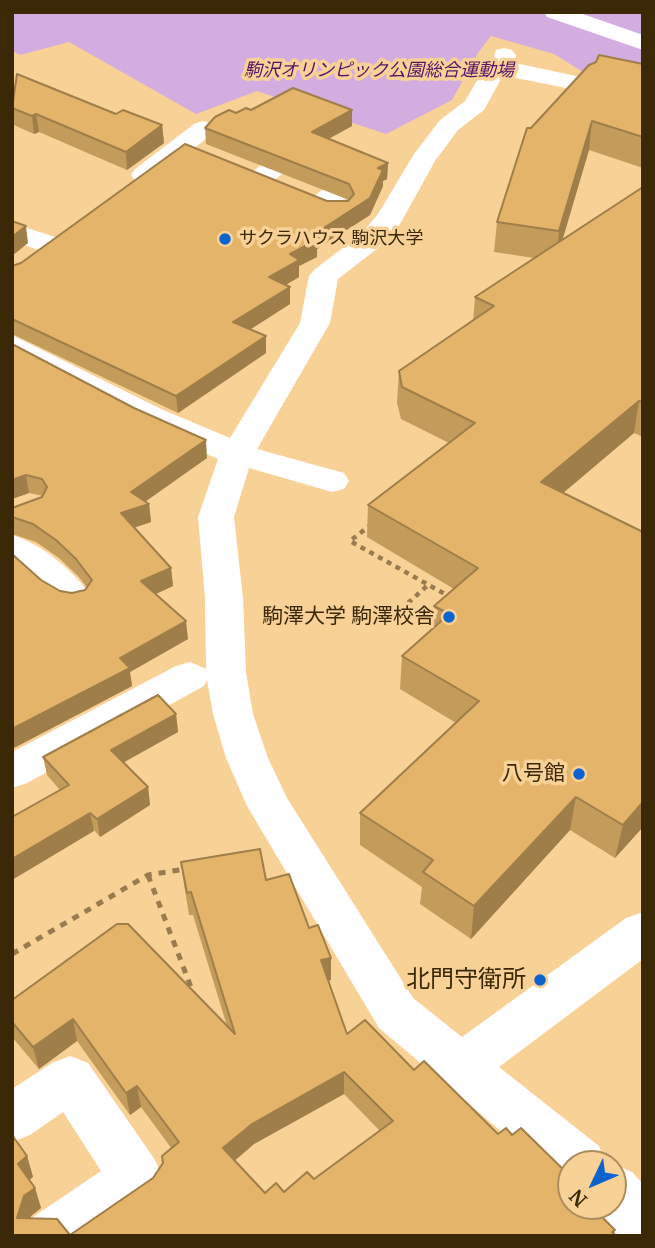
<!DOCTYPE html>
<html>
<head>
<meta charset="utf-8">
<style>
  body { margin:0 }
  #map { position:relative; width:655px; height:1248px; overflow:hidden; background:#f8d197; font-family:Merriweather,serif }
  canvas { display:block }
  .frame { position:absolute; inset:0; border:14px solid #3a2807; pointer-events:none }
  .north { position:absolute; left:557px; top:1150px; width:70px; height:70px; box-sizing:border-box; background:#f8d197; border:2px solid #ac8d5d; border-radius:50%; rotate:226deg; font-size:19px; font-weight:700; line-height:28px; text-align:center; color:#3a2807 }
  .north::after { content:''; display:block; margin:auto; width:24px; height:32px; background:#0d63cd; clip-path:polygon(50% 0,100% 100%,50% 72%,0 100%) }
</style>
</head>
<body>
<div id="map">
<canvas width="655" height="1248"></canvas>
<div class="frame"></div>
<div class="north">N</div>
</div>
<script>
const ctx = document.querySelector('canvas').getContext('2d');
ctx.lineJoin = 'round';
function fillPath(path, color) { ctx.fillStyle = color; ctx.fill(path, 'evenodd'); }
function strokePath(path, color, width, dash) { ctx.strokeStyle = color; ctx.lineWidth = width; ctx.lineCap = dash ? 'butt' : 'round'; ctx.setLineDash(dash || []); ctx.stroke(path); }
function write(font, color, halo, rows, align = 'center') {
  ctx.font = font + ' Merriweather,"Noto Sans JP",serif'; ctx.lineWidth = 7; ctx.setLineDash([]); ctx.textBaseline = 'middle'; ctx.strokeStyle = halo; ctx.fillStyle = color; for (const [text, x, y, turn = 0] of rows) {
    ctx.save(); ctx.translate(x, y); ctx.rotate((+turn || 0) * Math.PI / 180); ctx.textAlign = isNaN(turn) ? turn : align; if (halo) ctx.strokeText(text, 0, 0); ctx.fillText(text, 0, 0); ctx.restore();
  }
}
fillPath(new Path2D(`
  M12 12H643V88L591 77 554 54 491 36 478 53 452 100 386 134 257 91 196 114 69 42 20 55 12 51Z`), '#d3ace0');
strokePath(new Path2D(`
  M372 524 350 541 452 598
  M408 603 428 585`), '#987b4e', 4.5, [5, 5]);
strokePath(new Path2D(`
  M148 875 194 995
  M12 954 148 875 185 869`), '#987b4e', 5, [7, 7]);
fillPath(new Path2D(`
  M544 12H577L643 35V50L547 17Z
  M504 48 512 50 516 55 515 63 590 79 593 84 590 89 581 91 506 76 501 79 484 110 458 130 435 161 400 224 382 245 338 279 330 323 257 449 344 473 349 481 344 489 332 492 249 468 234 517 243 598 246 672 253 714 268 758 287 798 413 998 462 1037 626 918 643 912V959L499 1067 599 1146 606 1164H571V1186L561 1182 379 1028 247 806 226 758 213 714 207 680 204 686 27 783 12 788V752L176 666 190 662 206 669 205 598 198 517 218 459 137 423 12 357V335L161 409 230 438 300 323 309 276 314 270 362 233 378 214 414 154 440 120 465 101 483 70 491 65 496 50Z
  M203 121 212 124 216 129 212 134 153 181H135L131 175 135 169 194 124Z
  M276 158 285 160 289 166C280 179 264 188 249 184L245 178 267 160Z
  M342 180 352 182 355 188C346 202 328 212 311 208L307 202 332 182Z
  M12 223 58 238 62 244 58 250 48 253 12 241Z
  M12 535C41 543 77 573 92 598L86 607C54 616 36 582 12 565Z
  M70 1056 88 1063 155 1160 163 1178 155 1196 99 1236H25L33 1217 101 1171 63 1112 30 1135 12 1142V1089L52 1063Z
  M613 1164 632 1172 643 1184V1236H616L593 1206H613Z`), '#fff');
fillPath(new Path2D(`
  M643 64V168L589 150 562 239 643 187V437L634 433 563 493 643 532V829L642 828 615 858 570 830 471 939 420 904 422 887 360 845V813L456 723 400 689 402 656 433 629 434 606 454 589 367 537 368 505 449 443 401 419 397 403 399 371 473 321 475 297 534 258 494 252 497 222 531 128Z
  M12 105 116 114 162 125 164 143 127 170 39 132 34 134 14 125Z
  M251 110 352 126 328 139 388 163 387 179 383 181V186L370 215 317 249V257L299 266V277L286 285 290 287V304L250 329 266 353 178 413 12 334V266L327 201H348L349 200 206 144 205 128 236 113Z
  M12 344 207 458 145 501 149 504 151 522 134 528 171 568 173 586 155 594 188 639 130 672 132 686 12 749V554L41 580 60 591 72 593 85 590 87 588 79 577 59 558 36 542 12 534V508L42 497 43 496 29 493 12 499Z
  M176 714 178 732 123 763 148 787 150 805 100 837 47 775 43 757Z
  M260 849 266 880 289 874 309 928 318 925 331 958V980L328 981 347 1034 365 1020 414 1070 424 1061 498 1134 506 1128 512 1135 521 1128 571 1177V1206H591L615 1230 614 1234 616 1236H12V1135L27 1156 33 1177 29 1180 35 1188 41 1208 31 1216 30 1218 57 1219 70 1235 153 1178 163 1163 162 1156 172 1149 141 1107 130 1115 77 1041 39 1069 12 1037V1000L117 924H128L227 1026 193 915H189L184 884 181 862ZM344 1094 380 1131 314 1179 307 1172 284 1192 276 1183 265 1193 234 1161 254 1144Z`), '#c39b5b');
fillPath(new Path2D(`
  M352 110V126L312 148V132Z
  M36 114 39 132 34 134 32 116Z
  M592 121 589 150 556 262 559 231Z
  M162 125 164 143 127 170 126 152Z
  M388 163 387 179 383 181V186L370 215 317 249V257L299 266V277L270 294 269 277 290 254 310 237 370 198 378 168Z
  M26 226 28 243 12 256V237Z
  M290 287V304L234 340 233 322Z
  M266 336V353L178 413 176 396Z
  M639 401 634 433 537 515 541 482Z
  M206 440 207 458 135 509 149 504 151 522 123 531 121 513 131 492Z
  M26 475 29 493 12 499V480Z
  M171 568 173 586 143 600 141 581Z
  M186 621 188 639 130 672 132 686 12 749V729L120 658Z
  M176 714 178 732 113 768 111 750Z
  M148 787 150 805 100 837 97 819Z
  M576 797 570 830 471 939 474 906Z
  M643 802 642 828 615 858 623 825Z
  M90 813 94 831 12 880V859Z
  M331 958V980L321 983V960Z
  M73 1019 77 1041 39 1069 33 1047Z
  M344 1072V1094L254 1144 225 1169 223 1148 252 1124Z
  M137 1086 141 1107 130 1115 126 1093Z
  M27 1156 33 1177 24 1184 18 1164Z
  M35 1188 41 1208 31 1216 24 1236 17 1218 24 1196Z`), '#9f7e4a');
const building = new Path2D(`
  M599 55 643 64V137L592 121 559 231 497 222 527 128H531L589 65 596 62Z
  M17 74 116 114 123 110 162 125 126 152 36 114 32 116 12 108Z
  M293 88 352 110 312 132 388 163 378 168 383 170 370 198 310 237 317 240 290 254 299 260 269 277 290 287 233 322 266 336 176 396 12 319V266L21 263 185 144 327 201H348L354 194 349 184 205 128 215 117 229 110 236 113 246 108 251 110Z
  M643 187V402L639 401 541 482 643 532V802L623 825 576 797 474 906 423 872 433 860 360 813 479 701 402 656 449 614 434 606 478 568 368 505 475 423 402 387 399 371 494 306 475 297Z
  M12 221 26 226 12 237Z
  M12 344 134 408 206 440 131 492 149 504 121 513 171 568 141 581 186 621 120 658 130 668 12 729V554L41 580 60 591 72 593 85 590 92 580 76 559 56 540 33 524 12 517V508L42 497 47 487 42 479 26 475 12 480Z
  M158 695 176 714 111 750 148 787 97 819 90 813 12 859V817L69 785 43 757Z
  M260 849 266 880 289 874 309 928 318 925 331 958 321 960 347 1034 365 1020 414 1070 424 1061 498 1134 506 1128 512 1135 521 1128 571 1177V1206H591L615 1230 612 1232 616 1236H12V1135L27 1156 18 1164 35 1188 24 1196 17 1218 57 1219 70 1235 153 1178 163 1163 162 1156 179 1142 137 1086 126 1093 73 1019 33 1047 12 1022V1000L117 924H128L235 1034 191 892 187 893 181 862ZM344 1072 393 1121 314 1179 307 1172 284 1192 276 1183 265 1193 223 1148 252 1124Z`);
fillPath(building, '#e3b46a');
strokePath(building, '#9f7e4a', 2);
for (const [x, y, r, color] of [
  [225,239,7,"#0d63cd"],
  [449,617,7,"#0d63cd"],
  [579,774,7,"#0d63cd"],
  [540,980,7,"#0d63cd"]
]) { const dot = new Path2D(); dot.arc(x, y, r, 0, 2 * Math.PI); ctx.fillStyle = color; ctx.fill(dot); strokePath(dot, '#f8d197', 2.5); }
write('italic 18px', '#551468', '#f8d197', [
  ["駒沢オリンピック公園総合運動場",379,71]
]);
write('18px', '#3a2807', '#f8d197', [
  ["サクラハウス 駒沢大学",239,239]
], 'left');
write('21px', '#3a2807', '#f8d197', [
  ["駒澤大学 駒澤校舎",435,617],
  ["八号館",565,774]
], 'right');
write('24px', '#3a2807', '#f8d197', [
  ["北門守衛所",526,980]
], 'right');
</script>
</body>
</html>
